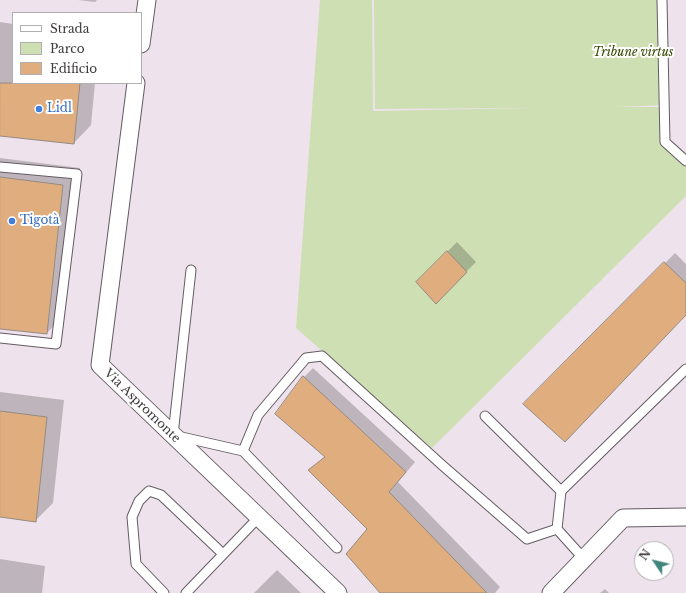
<!DOCTYPE html>
<html>
<head>
<meta charset="utf-8">
<style>
  body { margin:0 }
  #map { position:relative; width:686px; height:593px; overflow:hidden; background:#eee3ec; font-family:"Libre Baskerville",serif }
  canvas { display:block }
  .legend { position:absolute; left:12px; top:12px; width:130px; height:72px; box-sizing:border-box; background:#fff; border:1px solid #b1afb1; margin:0; padding:5px 7px; list-style:none; font-size:12px; color:#3c383b }
  .legend li { display:flex; align-items:center; gap:8px; height:20px }
  .legend b { width:20px; border:1px solid #b1afb1 }
  .north { position:absolute; left:634px; top:541px; width:40px; height:40px; box-sizing:border-box; background:#fff; border:1px solid #b1afb1; border-radius:50%; rotate:305deg; font-size:11px; font-weight:700; line-height:16px; text-align:center; color:#3c383b }
  .north::after { content:''; display:block; margin:auto; width:14px; height:18px; background:#41867b; clip-path:polygon(50% 0,100% 100%,50% 72%,0 100%) }
</style>
</head>
<body>
<div id="map">
<canvas width="686" height="593"></canvas>
<ul class="legend">
<li><b style="height:5px;background:#fff"></b>Strada</li>
<li><b style="height:11px;background:#cedfb4"></b>Parco</li>
<li><b style="height:11px;background:#e0ad7f"></b>Edificio</li>
</ul>
<div class="north">N</div>
</div>
<script>
const ctx = document.querySelector('canvas').getContext('2d');
ctx.lineJoin = 'round';
function fillPath(path, color) { ctx.fillStyle = color; ctx.fill(path, 'evenodd'); }
function strokePath(path, color, width, dash) { ctx.strokeStyle = color; ctx.lineWidth = width; ctx.lineCap = dash ? 'butt' : 'round'; ctx.setLineDash(dash || []); ctx.stroke(path); }
function write(font, color, halo, rows, align = 'center') {
  ctx.font = font + ' "Libre Baskerville",serif'; ctx.lineWidth = 4; ctx.setLineDash([]); ctx.textBaseline = 'middle'; ctx.strokeStyle = halo; ctx.fillStyle = color; for (const [text, x, y, turn = 0] of rows) {
    ctx.save(); ctx.translate(x, y); ctx.rotate((+turn || 0) * Math.PI / 180); ctx.textAlign = isNaN(turn) ? turn : align; if (halo) ctx.strokeText(text, 0, 0); ctx.fillText(text, 0, 0); ctx.restore();
  }
}
fillPath(new Path2D(`
  M320 0H372L373 111 533 108 375 109 374 0H662L664 105 615 107H662L663 144 686 164V196L432 448 296 328Z`), '#cedfb4');
fillPath(new Path2D(`
  M78 0H97L95 2Z
  M0 22 13 24V83H95L91 125 74 143 0 135Z
  M0 158 80 168 64 315 47 333 0 328Z
  M457 242 476 262 436 302 417 282Z
  M675 253 686 264V314L525 404Z
  M313 368 415 462 398 482 500 587 495 593H382L369 529 309 470 325 456 304 377Z
  M0 392 64 400 53 503 36 520 0 516Z
  M0 559 45 566 42 593H0Z
  M277 570 301 593H254Z
  M605 589 609 593H600Z`), '#0003');
const building = new Path2D(`
  M0 83H80L74 144 0 136Z
  M0 177 63 185 47 334 0 329Z
  M447 251 467 272 436 304 416 282Z
  M664 262 686 283V315L565 442 523 404Z
  M303 376 406 472 389 492 487 593H380L346 554 367 529 308 470 325 457 275 414Z
  M0 411 47 417 36 522 0 517Z`);
fillPath(building, '#e0ad7f');
strokePath(building, '#948a82', 1);
const lane = new Path2D(`
  M662 0 665 142 686 161
  M0 167 77 174 56 344 0 338
  M191 270 173 435 243 451 337 548
  M485 416 561 491
  M243 451 258 415 306 358 322 356 442 465 527 539 557 529
  M584 559 557 529 561 491 686 369
  M164 593 136 564 132 517 139 501 149 491 161 495 223 554
  M186 593 259 517`);
const street = new Path2D(`
  M141 44 147 0
  M136 83 100 365 338 593
  M551 593 623 518 686 517`);
strokePath(lane, '#645b63', 11);
strokePath(street, '#645b63', 19);
strokePath(lane, '#fff', 9);
strokePath(street, '#fff', 17);
for (const [x, y, r, color] of [
  [39,109,4,"#3f7fe0"],
  [12,221,4,"#3f7fe0"]
]) { const dot = new Path2D(); dot.arc(x, y, r, 0, 2 * Math.PI); ctx.fillStyle = color; ctx.fill(dot); strokePath(dot, '#fff', 1.5); }
write('italic 12px', '#364801', '#fff', [
  ["Tribune virtus",633,53]
]);
write('12px', '#366cbe', '#fff', [
  ["Lidl",47,109],
  ["Tigotà",20,221]
], 'left');
write('12px', '#3c383b', '#fff', [
  ["Via Aspromonte",142,406,44]
]);
</script>
</body>
</html>
